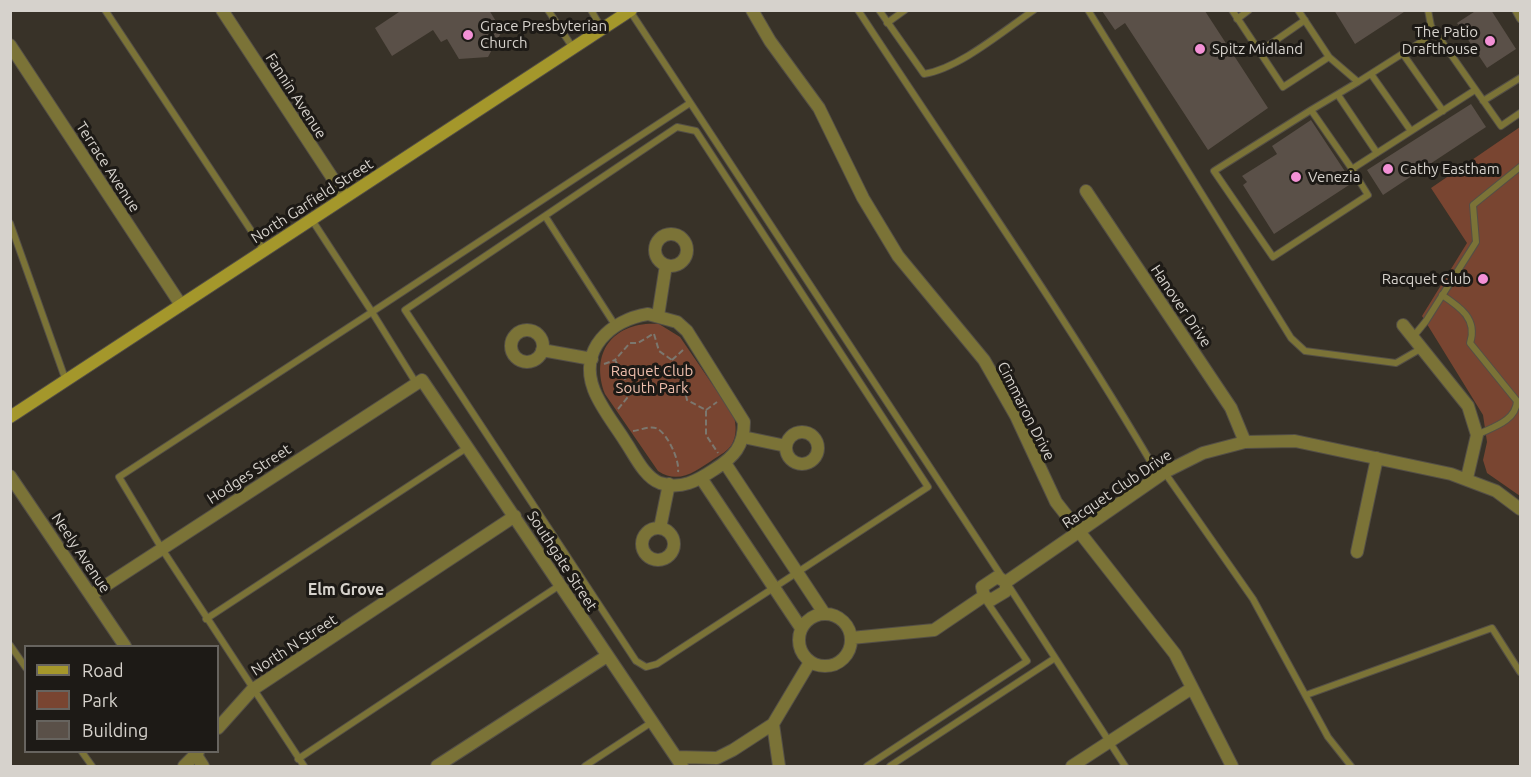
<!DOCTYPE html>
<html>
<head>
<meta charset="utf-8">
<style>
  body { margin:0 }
  #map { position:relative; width:1531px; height:777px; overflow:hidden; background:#383228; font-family:Ubuntu,sans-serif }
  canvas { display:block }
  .frame { position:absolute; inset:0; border:12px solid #d6d2cc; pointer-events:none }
  .legend { position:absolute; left:24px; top:645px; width:195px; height:108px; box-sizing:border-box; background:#1d1a16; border:2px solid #67645f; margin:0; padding:8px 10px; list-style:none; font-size:18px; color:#d6d2cc }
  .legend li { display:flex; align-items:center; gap:12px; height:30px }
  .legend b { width:30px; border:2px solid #67645f }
</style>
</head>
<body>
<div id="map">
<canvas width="1531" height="777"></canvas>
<div class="frame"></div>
<ul class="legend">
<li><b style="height:8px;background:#a4972b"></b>Road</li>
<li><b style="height:16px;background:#794531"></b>Park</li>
<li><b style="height:16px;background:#5a5048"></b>Building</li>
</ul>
</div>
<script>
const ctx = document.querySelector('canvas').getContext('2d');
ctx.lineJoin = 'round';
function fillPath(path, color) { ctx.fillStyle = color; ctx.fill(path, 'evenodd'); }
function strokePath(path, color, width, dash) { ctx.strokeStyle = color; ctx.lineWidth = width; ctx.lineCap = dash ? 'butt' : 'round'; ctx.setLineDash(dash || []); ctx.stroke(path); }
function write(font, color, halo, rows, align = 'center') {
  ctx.font = font + ' Ubuntu,sans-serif'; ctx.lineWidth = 6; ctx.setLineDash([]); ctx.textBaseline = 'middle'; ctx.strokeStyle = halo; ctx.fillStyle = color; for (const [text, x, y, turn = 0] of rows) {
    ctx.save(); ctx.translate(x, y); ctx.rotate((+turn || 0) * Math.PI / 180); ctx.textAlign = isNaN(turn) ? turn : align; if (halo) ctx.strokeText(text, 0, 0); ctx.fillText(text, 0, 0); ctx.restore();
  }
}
fillPath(new Path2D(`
  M1520 127V496L1487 473 1483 460 1487 442 1483 415 1422 316 1467 243 1431 188Z
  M659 324 680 337 734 416C736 426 737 435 732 444 728 451 720 455 714 459 696 471 679 485 658 471L605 394C589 351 615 321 659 324Z`), '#794531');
fillPath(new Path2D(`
  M402 10H489L502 31 488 57 459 59 447 39 441 42 433 30 392 56 375 28Z
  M1334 10H1407L1355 44Z
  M1477 10H1491L1516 49 1487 68 1457 23Z
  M1102 11H1205L1268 108 1208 150 1125 23 1115 30Z
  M1471 104 1486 127 1383 195 1367 170Z
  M1311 120 1350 179 1349 185 1274 234 1243 185 1247 182 1242 176 1277 154 1272 146Z`), '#5a5048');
const service = new Path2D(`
  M105 10 264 250
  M548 10 573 48
  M591 10 602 29
  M858 10C959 165 1066 316 1159 476
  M879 10 924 74C960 68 1003 31 1034 10
  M1088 10 1291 338 1305 351 1396 363 1422 348
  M1232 10 1283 87 1329 57
  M1298 10 1329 57 1358 82 1435 33
  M1428 10 1431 26 1501 126 1520 113
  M1515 10 1520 19
  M630 11 1002 577
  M1237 19 1249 10
  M887 23 905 10
  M1259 52 1305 20
  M1403 54 1443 111
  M1371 74 1411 131
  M1358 82 1311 110 1352 169 1475 90
  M1338 95 1377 153
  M1483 101 1520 78
  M1311 110 1214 171 1273 257 1368 195 1352 169
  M677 127 696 131 928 487 657 664 646 667 636 661 405 310Z
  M545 216 615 325
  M10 223 66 381
  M1442 295C1460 307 1478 319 1470 343L1517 401C1516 421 1493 427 1477 435
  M1413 337 1426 321 1476 242 1473 205 1520 167
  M416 383 372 312 690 103
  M1165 473 1253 599 1328 737 1351 766
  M1008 585 1125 766
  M206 619 468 447
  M10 645 26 668
  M1306 695 1492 628 1520 672
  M82 752 92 766
  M298 759 560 585
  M304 766 162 549 119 477 372 312 312 220
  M585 766 652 722
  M867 766 1027 661 985 599
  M890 766 1055 658`);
const minor = new Path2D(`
  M752 10 770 41 819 108 863 198 898 256 984 360 1016 416 1056 502 1175 654 1232 766
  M10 45 181 305
  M1086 191 1231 408 1245 442
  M655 250a16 16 0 1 1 32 0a16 16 0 1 1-32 0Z
  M648 314 677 322 687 331 744 422C744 446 734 457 715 469 697 481 681 490 660 483 644 477 634 454 625 441 615 425 601 408 594 390 578 349 611 320 648 314Z
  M658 316 666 265
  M1403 325 1468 406 1477 435 1467 478
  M511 346a16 16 0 1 1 32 0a16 16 0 1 1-32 0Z
  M542 350 592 359
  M786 448a16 16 0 1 1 32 0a16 16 0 1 1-32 0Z
  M743 437 786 446
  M725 463 824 613
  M701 478 801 628
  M642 544a16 16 0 1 1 32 0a16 16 0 1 1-32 0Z
  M660 528 669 484
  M1357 552 1377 458
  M1006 582 1165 472 1203 453 1245 442 1295 441 1451 474 1496 491 1520 509
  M91 595 422 380 682 766
  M984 596 982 587 997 577 1006 582
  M984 596 991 600 1006 591V582
  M799 640a26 26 0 1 1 52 0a26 26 0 1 1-52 0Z
  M851 638 934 630 984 596
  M773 724 779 766
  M218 728 252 690 515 516
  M676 757 717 758 733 750 773 724 810 662
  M184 766 198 752
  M437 766 607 656
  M1072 766 1192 688`);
const tertiary = new Path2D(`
  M222 10 345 197
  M10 476 125 646
  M194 752 203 766`);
const secondary = new Path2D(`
  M10 417 631 10`);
strokePath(service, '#544f46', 8);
strokePath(minor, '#544f46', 14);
strokePath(tertiary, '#544f46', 14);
strokePath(secondary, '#544f46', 14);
strokePath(new Path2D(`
  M654 334 659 351 672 360 681 373 687 400 706 410V435L718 453
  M672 360 683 350
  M604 364 615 360
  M618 409 632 392 615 360 630 343H638L653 334
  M706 410 717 402
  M633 431C641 430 651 425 658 429 668 435 680 461 678 472`), '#7c776e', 2, [6, 3]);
strokePath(service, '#7b7337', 6);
strokePath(minor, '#7b7337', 12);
strokePath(tertiary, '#7b7337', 12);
strokePath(secondary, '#a4972b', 12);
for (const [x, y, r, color] of [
  [468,35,6,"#f391d6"],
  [1490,41,6,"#f391d6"],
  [1200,49,6,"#f391d6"],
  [1388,169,6,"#f391d6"],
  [1296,177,6,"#f391d6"],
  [1483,279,6,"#f391d6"]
]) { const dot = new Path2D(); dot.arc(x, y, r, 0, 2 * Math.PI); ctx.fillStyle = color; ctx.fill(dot); strokePath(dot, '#1d1a16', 2); }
write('15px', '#d6d2cc', '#1d1a16', [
  ["Grace Presbyterian",480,26],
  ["Church",480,43],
  ["The Patio",1478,32,"right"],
  ["Drafthouse",1478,49,"right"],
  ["Spitz Midland",1212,49],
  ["Cathy Eastham",1400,169],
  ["Venezia",1308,177],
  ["Racquet Club",1471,279,"right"]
], 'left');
write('15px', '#d6d2cc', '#1d1a16', [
  ["Fannin Avenue",296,96,57],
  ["Terrace Avenue",108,167,57],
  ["North Garfield Street",312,201,-33],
  ["Hanover Drive",1181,306,56],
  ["Cimmaron Drive",1026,411,63],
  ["Hodges Street",249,474,-33],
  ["Racquet Club Drive",1117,489,-34],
  ["Neely Avenue",81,553,56],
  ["Southgate Street",562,561,57],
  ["North N Street",294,645,-33]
]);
write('15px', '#efbfad', '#1d1a16', [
  ["Raquet Club",652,371],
  ["South Park",652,388]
]);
write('bold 16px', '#d6d2cc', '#1d1a16', [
  ["Elm Grove",346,590]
]);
</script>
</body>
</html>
